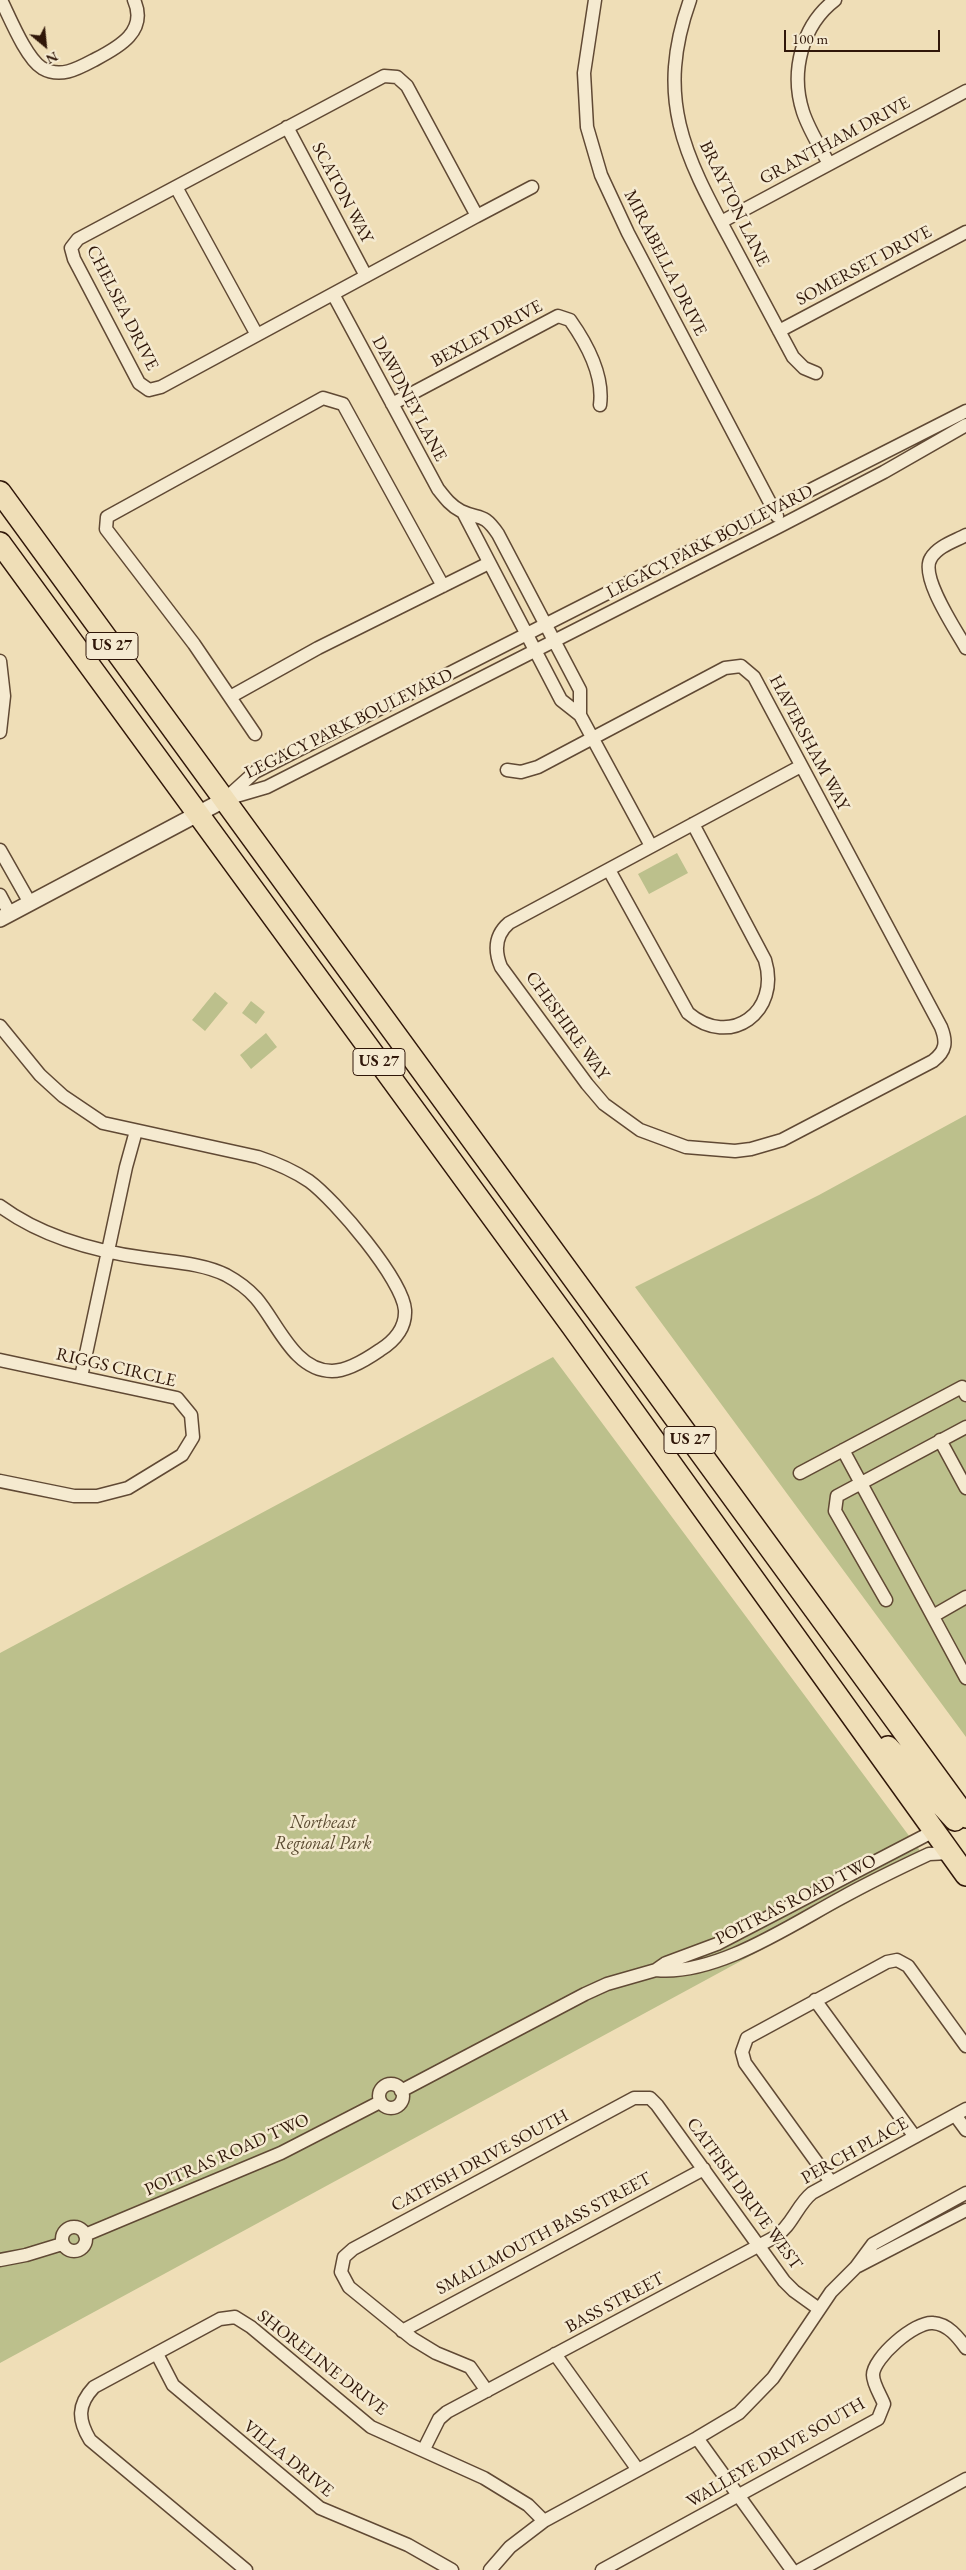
<!DOCTYPE html>
<html>
<head>
<meta charset="utf-8">
<style>
  body { margin:0 }
  #map { position:relative; width:966px; height:2570px; overflow:hidden; background:#efdeb7; font-family:"EB Garamond",serif }
  canvas { display:block }
  .north { position:absolute; left:20px; top:20px; width:50px; height:50px; -webkit-text-stroke:4px #f5ead0; paint-order:stroke; rotate:152deg; font-size:14px; font-weight:700; line-height:20px; text-align:center; color:#301709 }
  .north::after { content:''; display:block; margin:auto; width:18px; height:22px; background:#301709; clip-path:polygon(50% 0,100% 100%,50% 72%,0 100%) }
  .scale { position:absolute; left:784px; top:30px; width:156px; height:22px; box-sizing:border-box; border:2px solid #301709; border-top:0; padding-left:6px; font-size:15px; line-height:18px; white-space:nowrap; color:#301709; -webkit-text-stroke:4px #f5ead0; paint-order:stroke }
</style>
</head>
<body>
<div id="map">
<canvas width="966" height="2570"></canvas>
<div class="north">N</div>
<div class="scale">100 m</div>
</div>
<script>
const ctx = document.querySelector('canvas').getContext('2d');
ctx.lineJoin = 'round';
function fillPath(path, color) { ctx.fillStyle = color; ctx.fill(path, 'evenodd'); }
function strokePath(path, color, width, dash) { ctx.strokeStyle = color; ctx.lineWidth = width; ctx.lineCap = dash ? 'butt' : 'round'; ctx.setLineDash(dash || []); ctx.stroke(path); }
function write(font, color, halo, rows, align = 'center') {
  ctx.font = font + ' "EB Garamond",serif'; ctx.lineWidth = 5; ctx.setLineDash([]); ctx.textBaseline = 'middle'; ctx.strokeStyle = halo; ctx.fillStyle = color; for (const [text, x, y, turn = 0] of rows) {
    ctx.save(); ctx.translate(x, y); ctx.rotate((+turn || 0) * Math.PI / 180); ctx.textAlign = isNaN(turn) ? turn : align; if (halo) ctx.strokeText(text, 0, 0); ctx.fillText(text, 0, 0); ctx.restore();
  }
}
fillPath(new Path2D(`
  M677 853 688 873 649 894 638 874Z
  M215 992 228 1003 205 1031 192 1020Z
  M251 1001 265 1012 256 1024 242 1013Z
  M266 1033 277 1047 251 1069 240 1055Z
  M966 1115V1737L635 1287 819 1195Z
  M553 1357 927 1860 0 2363V1653Z`), '#bcc08c');
const minor = new Path2D(`
  M1 0C10 18 26 58 42 68 61 79 79 68 96 59 119 47 148 31 134 0
  M595 0 584 73 587 127 601 175 628 233 777 516
  M690 0C655 98 684 154 730 239 751 278 772 317 793 357L804 368 816 373
  M287 127 366 276
  M829 164C820 147 809 130 803 112 790 72 802 25 835 0
  M176 187 257 335
  M477 216 161 387 149 390 139 383 74 259 71 248 78 239 384 76 397 77 407 86 477 216 532 187
  M721 222 966 91
  M333 294 438 489C445 498 451 506 461 511 480 520 483 512 498 534L580 690V715
  M779 331 966 232
  M392 404 558 316 570 320C587 344 604 375 600 405
  M463 512 561 700 580 715 651 846
  M966 535C955 541 938 546 931 558 919 576 956 630 966 648
  M0 661 4 696 0 732
  M230 697 318 648 489 563
  M255 734 194 644 106 529 107 517 323 398 343 404 443 586
  M507 770 521 772 538 767 725 668 741 666 754 677 941 1027C947 1042 946 1051 933 1061L782 1140 751 1149 735 1151 686 1147 640 1130 604 1104 587 1084 501 967C494 950 495 935 509 923L801 766
  M226 799 267 787 780 526 884 472 966 425
  M224 800 255 772 966 411
  M0 850 30 903
  M609 870 688 1013C730 1049 781 1012 765 960L693 824
  M0 895 10 914
  M0 1026 40 1075 63 1096 103 1123 258 1157C276 1163 294 1171 309 1181 335 1200 403 1280 405 1310 406 1328 394 1341 380 1350 367 1359 348 1371 332 1371 294 1371 277 1322 256 1298 248 1289 237 1281 226 1275 202 1263 171 1262 145 1258 94 1251 42 1237 0 1206
  M0 1360 177 1398 191 1415 193 1437 182 1455 128 1488 97 1496H74L0 1481
  M81 1377 126 1167 136 1131
  M940 1440 966 1488
  M843 1450 966 1678
  M800 1473 962 1387 966 1395
  M886 1600 835 1511 837 1496 966 1427
  M933 1616 966 1597
  M656 1970C716 1976 789 1926 841 1898 870 1882 899 1868 929 1854L950 1853
  M815 2000 915 2137
  M379 2096a12 12 0 1 1 24 0a12 12 0 1 1-24 0Z
  M401 2091 585 1994 607 1984 656 1970 666 1963 717 1944 934 1831
  M955 2115 966 2130
  M831 2182 745 2063 742 2052 747 2038 887 1962 897 1960 908 1966 966 2046
  M62 2239a12 12 0 1 1 24 0a12 12 0 1 1-24 0Z
  M85 2235 281 2153 380 2102
  M0 2260 26 2255 62 2244
  M858 2266 966 2210
  M402 2331 704 2169
  M157 2354 173 2385 320 2508 408 2545 452 2570
  M555 2354 638 2470
  M487 2391 470 2367 436 2353 413 2339 349 2287 341 2272 344 2257 353 2249 634 2098H650L657 2105 784 2281 794 2291 819 2309
  M697 2438 792 2570
  M424 2449 439 2419 447 2412 775 2237C792 2226 797 2205 812 2193L966 2109
  M246 2570 90 2440C78 2420 77 2405 94 2387L220 2319 235 2317 251 2327 371 2427 484 2478 528 2505 544 2521
  M490 2570 510 2547 544 2521 697 2438 739 2413 773 2378 831 2292 856 2267 873 2244 966 2193
  M602 2570 878 2419 884 2404C881 2396 873 2384 873 2375 873 2358 915 2321 933 2323 948 2324 958 2337 966 2348
  M800 2570 966 2479`);
const tertiary = new Path2D(`
  M0 919 224 800`);
const trunk = new Path2D(`
  M0 492 966 1817
  M0 543 572 1326 966 1875
  M888 1747 955 1820`);
strokePath(minor, '#604934', 15);
strokePath(tertiary, '#604934', 18);
strokePath(trunk, '#301709', 24);
strokePath(minor, '#f5ead0', 12);
strokePath(tertiary, '#f5ead0', 15);
strokePath(trunk, '#efdeb7', 21);
for (const [x, y, w] of [
  [112,646,52],
  [379,1062,52],
  [690,1440,52]
]) { const box = new Path2D(); box.roundRect(x - w / 2, y - 13.5, w, 27, 4); ctx.fillStyle = '#f5ead0'; ctx.fill(box); strokePath(box, '#301709', 1); }
write('bold 16px', '#301709', null, [
  ["US 27",112,646],
  ["US 27",379,1062],
  ["US 27",690,1440]
]);
write('18px', '#301709', '#f5ead0', [
  ["GRANTHAM DRIVE",835,141,-28],
  ["SCATON WAY",342,193,62],
  ["BRAYTON LANE",734,204,64],
  ["MIRABELLA DRIVE",665,263,63],
  ["SOMERSET DRIVE",864,266,-28],
  ["CHELSEA DRIVE",122,308,63],
  ["BEXLEY DRIVE",487,334,-28],
  ["DAWDNEY LANE",409,399,62],
  ["LEGACY PARK BOULEVARD",710,542,-27],
  ["LEGACY PARK BOULEVARD",349,724,-26],
  ["HAVERSHAM WAY",809,743,62],
  ["CHESHIRE WAY",567,1026,54],
  ["RIGGS CIRCLE",116,1368,13],
  ["POITRAS ROAD TWO",796,1900,-27],
  ["PERCH PLACE",855,2151,-29],
  ["POITRAS ROAD TWO",227,2155,-24],
  ["CATFISH DRIVE SOUTH",480,2161,-28],
  ["CATFISH DRIVE WEST",744,2194,54],
  ["SMALLMOUTH BASS STREET",544,2234,-28],
  ["BASS STREET",615,2303,-28],
  ["SHORELINE DRIVE",322,2363,38],
  ["WALLEYE DRIVE SOUTH",776,2453,-30],
  ["VILLA DRIVE",288,2459,39]
]);
write('italic 18px', '#5a4a30', '#f5ead0', [
  ["Northeast",323,1823],
  ["Regional Park",323,1844]
]);
</script>
</body>
</html>
